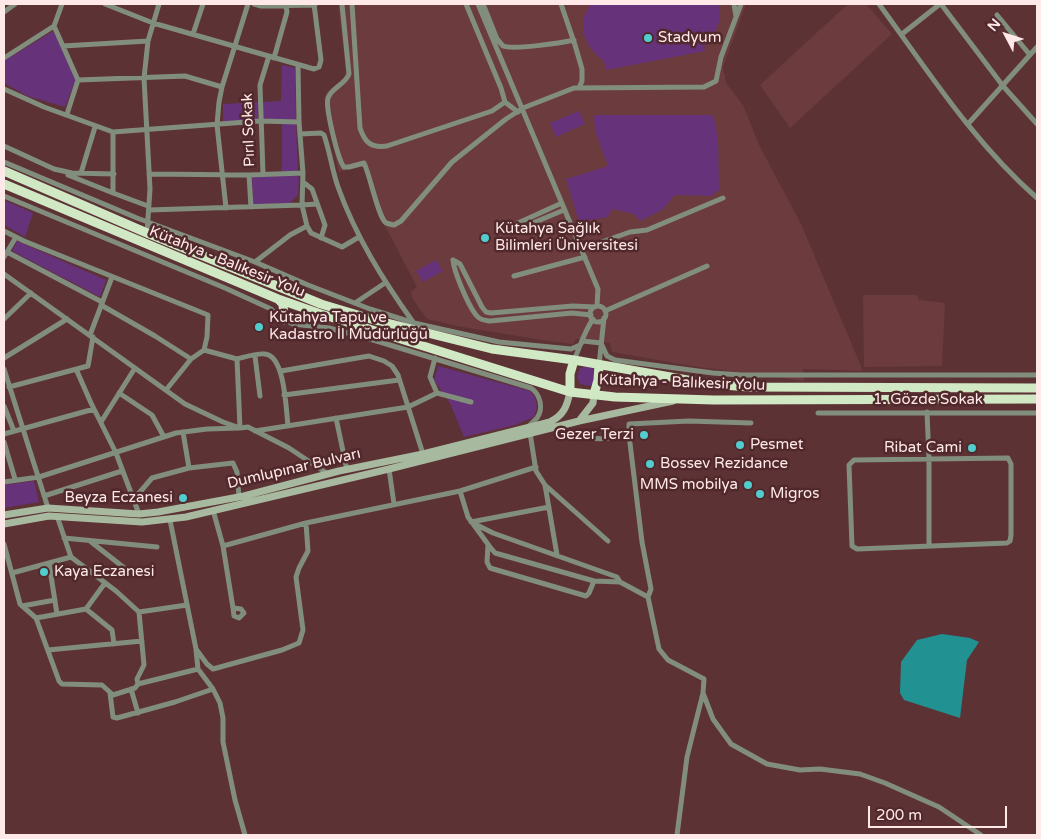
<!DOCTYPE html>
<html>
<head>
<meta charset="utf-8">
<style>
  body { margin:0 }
  #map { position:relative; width:1041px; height:839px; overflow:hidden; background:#5d3235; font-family:"Varela Round",sans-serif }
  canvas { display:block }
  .frame { position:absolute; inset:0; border:5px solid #fee8e8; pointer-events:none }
  .north { position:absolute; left:981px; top:10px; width:50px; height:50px; -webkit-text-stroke:4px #51282b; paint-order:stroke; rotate:310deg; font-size:14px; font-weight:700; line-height:20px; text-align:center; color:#fee8e8 }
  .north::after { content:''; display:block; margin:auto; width:18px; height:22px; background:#fee8e8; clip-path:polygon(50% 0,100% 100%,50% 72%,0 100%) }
  .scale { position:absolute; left:868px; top:806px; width:139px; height:22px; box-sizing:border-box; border:2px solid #fee8e8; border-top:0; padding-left:6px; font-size:15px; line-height:18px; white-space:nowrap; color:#fee8e8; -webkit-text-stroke:4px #51282b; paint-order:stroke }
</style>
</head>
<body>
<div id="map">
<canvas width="1041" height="839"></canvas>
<div class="frame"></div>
<div class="north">N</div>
<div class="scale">200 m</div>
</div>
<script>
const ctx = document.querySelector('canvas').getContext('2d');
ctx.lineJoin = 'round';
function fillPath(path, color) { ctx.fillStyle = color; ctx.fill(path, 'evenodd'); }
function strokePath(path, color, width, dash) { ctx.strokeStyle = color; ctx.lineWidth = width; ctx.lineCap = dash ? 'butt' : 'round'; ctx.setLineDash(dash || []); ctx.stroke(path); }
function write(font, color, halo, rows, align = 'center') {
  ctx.font = font + ' "Varela Round",sans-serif'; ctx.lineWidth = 5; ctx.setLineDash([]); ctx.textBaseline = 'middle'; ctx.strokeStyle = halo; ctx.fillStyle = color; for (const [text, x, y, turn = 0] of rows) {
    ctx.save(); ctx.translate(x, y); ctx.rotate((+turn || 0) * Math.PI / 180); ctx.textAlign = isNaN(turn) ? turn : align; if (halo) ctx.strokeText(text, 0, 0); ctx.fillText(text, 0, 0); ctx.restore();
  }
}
fillPath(new Path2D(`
  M338 4H746L723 67 726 83 743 105 759 145 801 224 863 371 803 369 804 381 692 366 612 352 610 343 587 339H576L573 344 542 340 457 326 427 319 412 298 411 292 417 287 378 212 364 166 339 172 330 133 325 98 327 92 344 78 346 71Z
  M848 4H866L892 34 790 128 760 85Z
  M863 295H917L919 300 945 303 942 366 864 367Z`), '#6c3b3e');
fillPath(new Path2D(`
  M591 4H718C724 20 715 35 704 47L705 51 606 70 604 61C585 47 575 25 591 4Z
  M53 31 77 76 65 107 27 96 4 83V61Z
  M282 65 295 68 296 120H262L263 102 281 101Z
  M258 102V120L223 122V104Z
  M579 111 585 124 556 137 550 123Z
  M598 115H713L718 138 719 190 711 196 675 195 662 210 640 221 634 214 612 209 608 217 579 222 566 179 608 166 595 131 594 116Z
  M282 123H296L298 171H281L282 165Z
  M296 175 299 178 298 195 290 203 253 205 252 177Z
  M4 200 33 213 25 237 4 225Z
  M17 241 106 280 100 297 12 251Z
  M436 260 443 271 423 282 416 271Z
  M438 366 530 391C538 400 538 406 534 417L515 425 464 437 450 403 434 380Z
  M589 366 595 370 594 384 588 386 580 384 577 377 580 368Z
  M34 481 39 502 4 508V485Z`), '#663279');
fillPath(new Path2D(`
  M942 634 970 638 979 642 967 660 960 718 904 700 900 693 901 662 917 640Z`), '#219192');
strokePath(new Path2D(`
  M105 4 153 23 314 69 319 67 321 60 314 4
  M254 4 261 6 315 5
  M342 4 349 74C345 85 332 87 328 98 325 107 338 160 344 167H349L364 163C370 175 378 217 386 223 387 223 392 225 394 225L401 221 452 162 506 119 523 108 574 88 704 87 716 81 721 57 741 4
  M352 4 360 128C365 143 371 148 387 146L492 111 505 102
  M466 4 501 88 505 102 518 112
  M478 4 598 289 597 306
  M483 4 497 39 503 46C513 50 561 43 574 40
  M561 4 575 45 582 69V81L579 88
  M734 4 736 16
  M879 4C928 71 974 143 1037 198
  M941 4 1003 86 1037 124
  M4 12 15 4
  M997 15 1030 55
  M54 26 78 80 67 114
  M193 34 203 4
  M902 34 940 4
  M63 46 148 41
  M4 58 54 26 62 4
  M274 58 287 12 286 6
  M298 66 299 122 303 173 302 205 317 204
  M78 80 185 76 222 87
  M4 89 44 107 113 132 260 121 299 122
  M968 124 1037 47
  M113 132V193L148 206
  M300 134 321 133 324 135C330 152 332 170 338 187 356 237 383 280 413 322
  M4 146 54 169 72 173 114 174
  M4 162 137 218 255 262 308 285 370 309 414 323 499 342 571 349 580 345 583 341 601 343 607 356 615 360 713 373 742 375H1037
  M81 173 95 127
  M149 174 249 175 251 207
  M263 174 260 85 269 56
  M68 175 113 193
  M249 175 303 173
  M303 182 312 189 325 225 321 238
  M4 196 225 288 271 309 279 317 293 324 329 328 370 339 531 388C540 394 544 408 537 418 534 421 531 424 528 427
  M562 203 507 228 509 233 564 210
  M226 208 217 125 219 102 222 87 248 4
  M149 210 302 205 307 226 311 233 342 247 359 237
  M4 231 24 241 208 315 207 337 204 350 191 359 166 390
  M147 233 150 189 144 78 148 41 159 4
  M582 249 630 232 647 230 723 198
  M7 252 102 302
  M4 257 16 237
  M453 260C454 272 468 305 476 315 480 320 484 320 490 321L572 313 591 315
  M453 260 460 264 482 307 486 312 491 313 573 306 595 307
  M255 262 290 235 307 226
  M4 274 185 404 223 422 240 428 248 427 289 448 328 474
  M514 276 585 257
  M355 303 385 283
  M101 305 155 336 191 359
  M590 314a8 8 0 1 1 16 0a8 8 0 1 1-16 0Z
  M605 311 707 266
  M4 319 31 293
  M90 335 112 277
  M204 350 237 359
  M255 356 260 396
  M4 358 67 319
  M435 358 430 377 437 393 471 402
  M574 360C580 347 584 332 593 319
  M599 365 604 318
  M4 369 48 508
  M76 369 91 403 116 453 139 514
  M281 371 369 356 384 361 392 366 398 375 423 454
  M9 387 88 366 93 337
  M119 393 152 415 164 437
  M284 395 399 380
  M4 406 14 431
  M927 412 929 459V546
  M818 413H1037
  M336 418 347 470
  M101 422 135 368
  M255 431 408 407 437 393
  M183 432 189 468
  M530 433 536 471 545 485 608 541
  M4 434 94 409
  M629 435V424L689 421 751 423
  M4 442 15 479
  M1008 458 1011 464V535L1010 541 1007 543 857 549 852 546 849 465 854 460Z
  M389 469 394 504
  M4 482 39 477 176 433 207 429 240 428 237 359C245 357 257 353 265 354 285 356 286 409 288 426
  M545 485 557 555
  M460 491 468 517 490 547 495 553 594 581 620 582 648 597 651 589 642 542 629 435C614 436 599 443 585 435L573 438 562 436
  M44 496 122 471
  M134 499 152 478 189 468 233 463 237 472 239 497
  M549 507 471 522 493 533 617 577 620 582
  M213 510 223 546 233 608 234 616 239 618 244 613 241 609 233 608
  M170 520 196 649 207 664 213 669 282 650 299 643 303 630 296 577 299 568 308 551 306 523
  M64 538 157 547
  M90 541 132 574
  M4 544 20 604 36 618 59 681 62 684 102 685 113 695 135 688 138 684 137 679 144 665 139 612 116 591 71 557 57 516
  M488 545 487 562 490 568 586 596 589 593 594 581
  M223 546 306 523 460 491 536 467
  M49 563 57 614
  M12 573 71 557
  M648 597 659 649 668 660 704 679 703 693 713 719 731 744 767 764 800 770 820 769 860 774 885 783 939 807 981 835
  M22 606 55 600
  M86 609 112 630 114 644
  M139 612 187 605
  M36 618 86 609 105 583
  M48 650 142 641
  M196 650 198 669 213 689 220 703 223 718V742L235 800 245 835
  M138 684 198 669
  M131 689 138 713
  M110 693 113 717 117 718 175 702 213 689
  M677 835 687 757 703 693`), '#828e7d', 5);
strokePath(new Path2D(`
  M579 421 593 403 594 394
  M4 515 48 508 139 514 158 512 244 496 339 471 423 454 550 422C564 415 567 406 570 392
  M4 524 49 516 142 522 186 517 389 469 579 421 673 401`), '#a7b99f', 7);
strokePath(new Path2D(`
  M4 171 147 233 321 304 371 319 492 349 574 360 710 384 749 387 1037 388
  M4 184 278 299 318 313 570 392 615 397 714 400 1037 399
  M278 299 283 304 284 320
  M570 392V374L574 360
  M594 394 598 380 599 365`), '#d0e9c4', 9);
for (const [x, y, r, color] of [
  [648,38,5,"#52cdce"],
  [485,238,5,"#52cdce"],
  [259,327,5,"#52cdce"],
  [644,435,5,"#52cdce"],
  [740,445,5,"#52cdce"],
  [972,448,5,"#52cdce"],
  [650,464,5,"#52cdce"],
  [748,485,5,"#52cdce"],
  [760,494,5,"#52cdce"],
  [183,498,5,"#52cdce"],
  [44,572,5,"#52cdce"]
]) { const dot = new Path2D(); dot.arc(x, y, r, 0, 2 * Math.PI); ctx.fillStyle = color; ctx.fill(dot); strokePath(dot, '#51282b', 2); }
write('15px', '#fee8e8', '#51282b', [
  ["Stadyum",658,38],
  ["Kütahya Sağlık",495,229],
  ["Bilimleri Üniversitesi",495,246],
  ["Kütahya Tapu ve",269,318],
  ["Kadastro İl Müdürlüğü",269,335],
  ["Gezer Terzi",634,435,"right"],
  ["Pesmet",750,445],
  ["Ribat Cami",962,448,"right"],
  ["Bossev Rezidance",660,464],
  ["MMS mobilya",738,485,"right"],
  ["Migros",770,494],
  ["Beyza Eczanesi",173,498,"right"],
  ["Kaya Eczanesi",54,572]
], 'left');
write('15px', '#fee8e8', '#51282b', [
  ["Pırıl Sokak",249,130,-92],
  ["Kütahya - Balıkesir Yolu",227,262,22],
  ["Kütahya - Balıkesir Yolu",682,383,2],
  ["1. Gözde Sokak",928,400],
  ["Dumlupınar Bulvarı",294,469,-13]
]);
</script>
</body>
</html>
